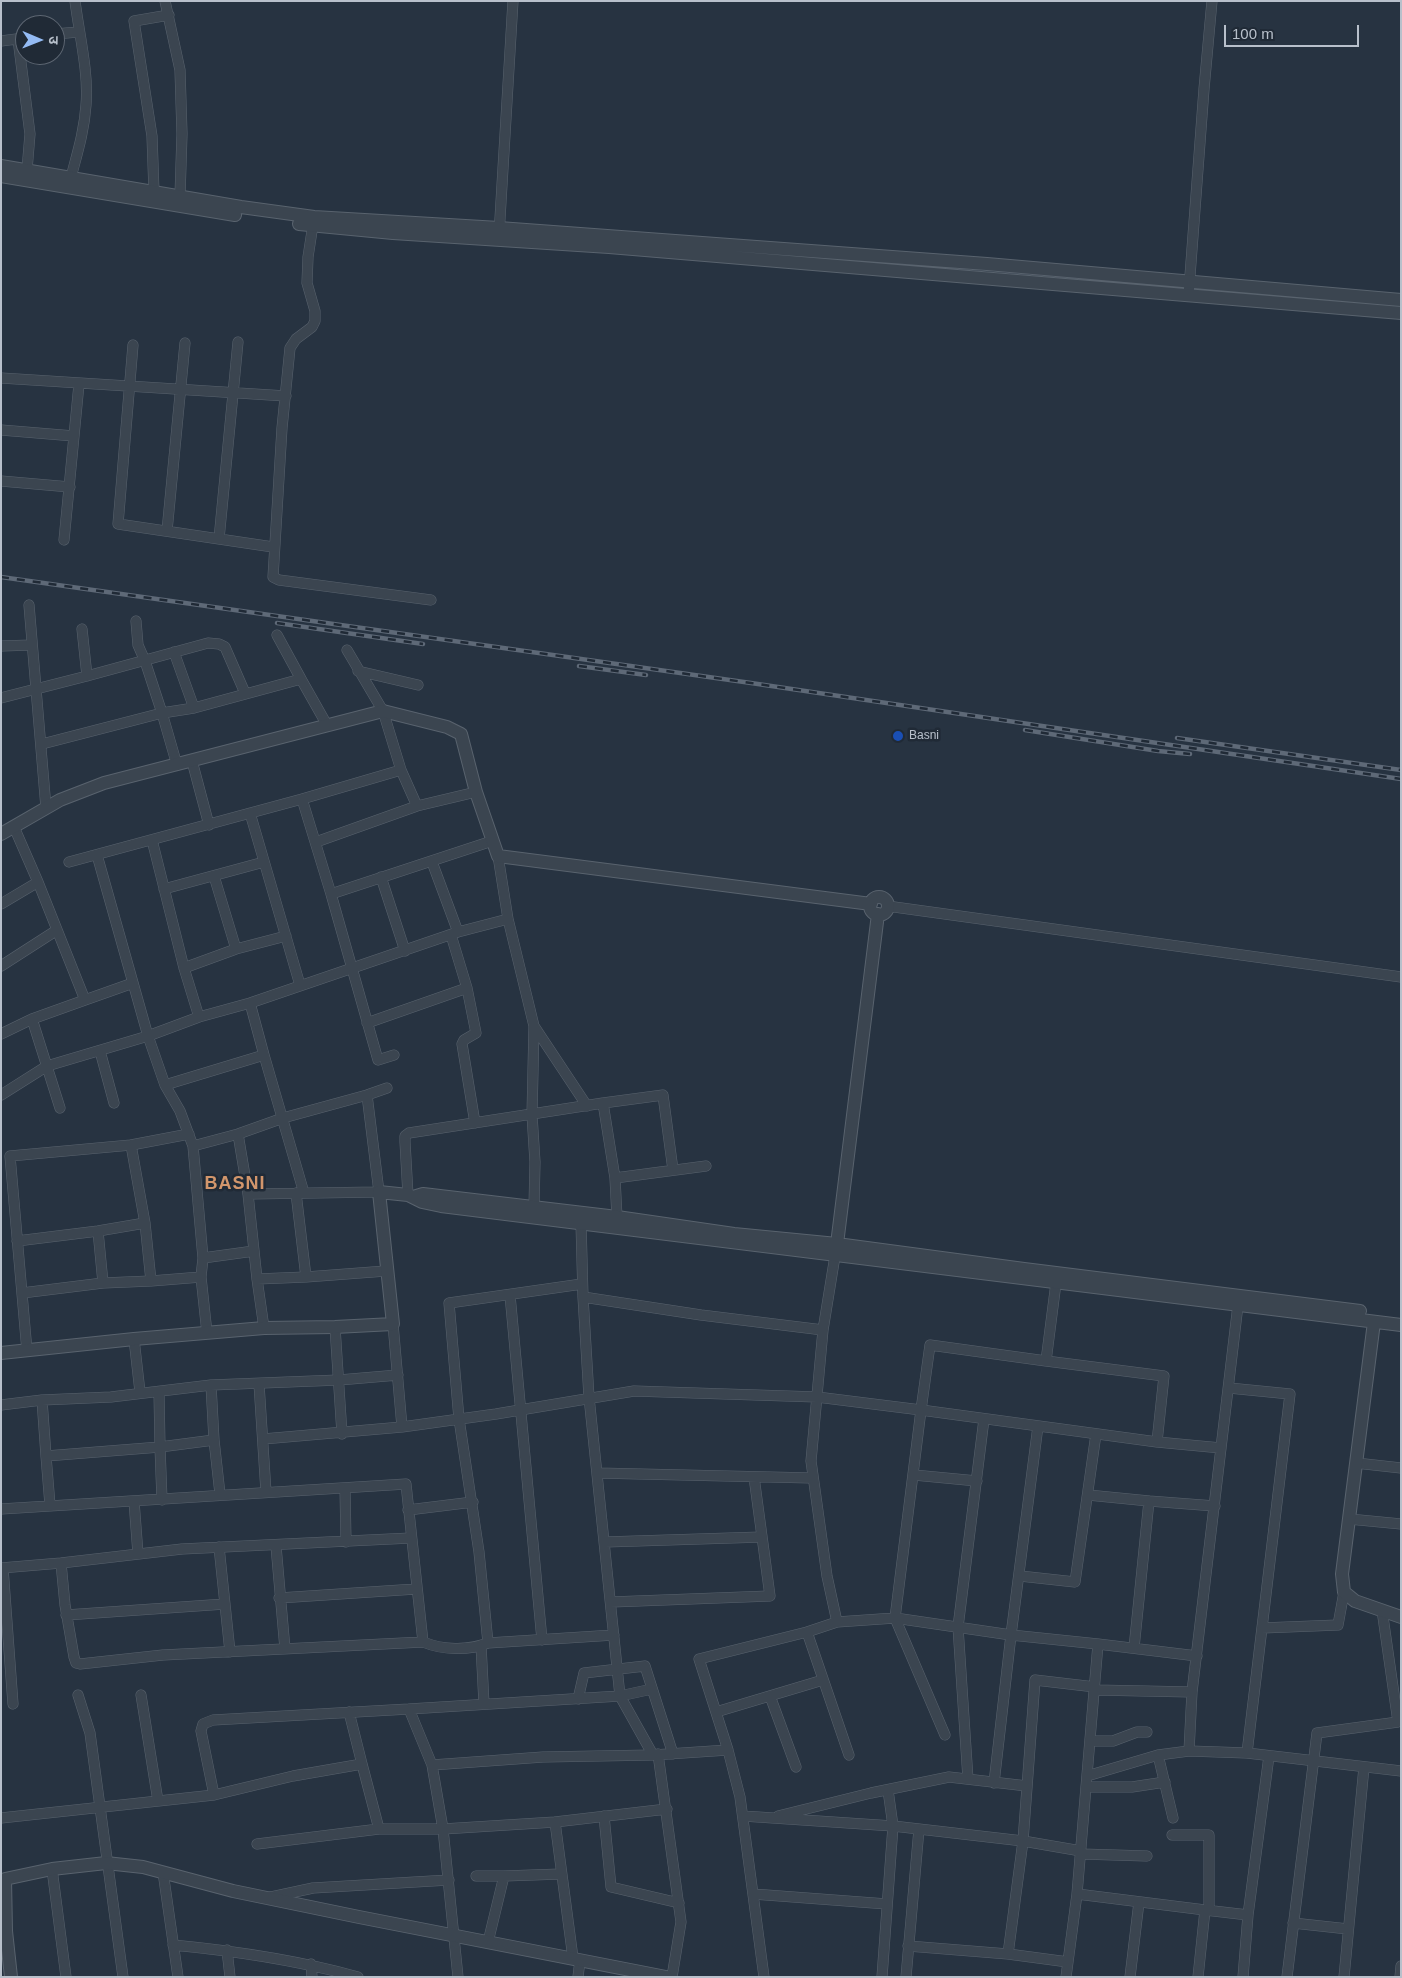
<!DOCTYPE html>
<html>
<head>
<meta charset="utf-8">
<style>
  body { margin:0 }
  #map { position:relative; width:1402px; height:1978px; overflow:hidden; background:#273341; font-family:Arial,"Noto Sans Devanagari",sans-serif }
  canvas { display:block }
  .frame { position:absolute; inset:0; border:2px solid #b8c0cb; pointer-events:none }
  .north { position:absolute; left:15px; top:15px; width:50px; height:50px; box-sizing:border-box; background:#202a36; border:1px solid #5d6672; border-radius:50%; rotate:91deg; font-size:14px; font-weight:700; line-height:20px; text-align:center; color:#b8c0cb }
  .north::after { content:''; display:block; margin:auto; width:18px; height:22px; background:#94bbf4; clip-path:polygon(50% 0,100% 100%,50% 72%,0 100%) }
  .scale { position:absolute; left:1224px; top:25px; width:135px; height:22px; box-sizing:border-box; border:2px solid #b8c0cb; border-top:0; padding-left:6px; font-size:15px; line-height:18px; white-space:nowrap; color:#b8c0cb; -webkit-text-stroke:4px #202a36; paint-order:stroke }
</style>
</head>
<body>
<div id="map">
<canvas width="1402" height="1978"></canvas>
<div class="frame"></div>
<div class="north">उ</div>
<div class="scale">100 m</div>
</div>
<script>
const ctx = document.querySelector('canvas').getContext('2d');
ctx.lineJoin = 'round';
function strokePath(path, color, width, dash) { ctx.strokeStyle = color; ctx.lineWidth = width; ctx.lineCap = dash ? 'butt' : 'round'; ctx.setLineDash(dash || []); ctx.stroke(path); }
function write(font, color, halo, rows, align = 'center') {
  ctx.font = font + ' Arial,sans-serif'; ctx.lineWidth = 5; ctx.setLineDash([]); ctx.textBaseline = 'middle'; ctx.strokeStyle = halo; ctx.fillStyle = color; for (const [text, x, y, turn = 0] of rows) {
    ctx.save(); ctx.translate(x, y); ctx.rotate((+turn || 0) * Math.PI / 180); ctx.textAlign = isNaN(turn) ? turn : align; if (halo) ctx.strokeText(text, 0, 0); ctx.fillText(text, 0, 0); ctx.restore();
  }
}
const minor = new Path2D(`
  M165 1 180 70 182 134 180 196
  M55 34 78 32
  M18 39 30 134 27 170
  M1 41 24 38
  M69 185C76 157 84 134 86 105 89 74 79 33 75 1
  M154 192 152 136 134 21 169 15
  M314 218 308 257 307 283 315 311V321L312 327 296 339 290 348 282 428 273 577 279 580 431 600
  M499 235 513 1
  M1189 289 1204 89 1212 1
  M133 345 118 524 273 547
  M1 378 286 396
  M1 430 74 436
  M1 481 70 487
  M167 531 185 343
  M219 539 238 342
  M64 540 79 384
  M29 605 46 808
  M136 621 138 645 145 661 162 713 194 708 301 679 327 725
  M82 629 87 676
  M277 635 301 679
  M1 646 32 645
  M347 650 383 711 401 770 302 799 331 894 492 841
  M174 652 194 708
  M358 671 418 685
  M1 698 87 676 208 643 219 644 225 647 245 693
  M42 744 162 713 177 765
  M192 761 209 825
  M401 770 417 806
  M250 813 300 985
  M14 827 38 882 85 1000 133 983
  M152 840 184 968 199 1017
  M316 842 417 806 476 792
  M498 856 508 919 534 1026 587 1106
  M69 862 302 799
  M432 862 458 932
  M214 876 236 949
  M381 877 405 951
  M164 889 264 862
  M331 894 378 1060 394 1055
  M1 904 38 882
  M887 906 1401 977
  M451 935 467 988
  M1 966 57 930
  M184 968 236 949 286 936
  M32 1019 60 1108
  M367 1023 467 988 476 1033 464 1040 462 1044 475 1123
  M1 1034 32 1019 85 1000
  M100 1051 114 1103
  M264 1055 304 1193
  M165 1085 264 1055 250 1003
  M1 1095 47 1066 148 1036 97 855
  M603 1103 663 1095 673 1170
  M238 1134 248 1194 379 1192 367 1095
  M131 1145 189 1134
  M193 1146 238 1134 283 1118 367 1095 387 1088
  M615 1178 706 1166
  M296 1193 306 1277 386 1271
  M248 1194 257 1279
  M408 1195 405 1142V1136L409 1133 603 1103 615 1178 617 1217
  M534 1207 535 1162 532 1115 534 1026
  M581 1223 583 1297 589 1397 620 1696 653 1755 728 1750 740 1797 764 1977
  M98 1231 103 1283
  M17 1241 98 1231 145 1223
  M835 1256 823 1330 811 1461 827 1576 837 1622
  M203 1258 254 1251
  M1056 1283 1046 1361 1164 1376 1157 1442 1221 1448
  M582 1284 449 1303 459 1419 479 1552 488 1643 614 1635
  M22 1293 103 1283 151 1281
  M510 1295 542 1640
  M583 1297 701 1315 823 1330
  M1238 1305 1192 1692 1189 1751 1247 1753 1401 1771
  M393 1324 402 1427 496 1414 634 1391 817 1397 921 1410 930 1345 1046 1361
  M335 1327 342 1434
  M264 1328 257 1279 306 1277
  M207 1333 201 1277 203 1258 193 1146 180 1111 165 1085 148 1036 199 1017 250 1003 458 932 508 919
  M134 1339 140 1392
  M27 1351 10 1156 131 1145 145 1223 151 1281 201 1277
  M259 1384 266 1492
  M211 1385 214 1440 220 1494
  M1229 1388 1290 1394 1247 1753
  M42 1400 46 1456 160 1447 159 1392
  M1 1405 42 1400 111 1397 211 1385 339 1380 398 1375
  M263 1439 402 1427
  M46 1456 50 1505
  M1356 1463 1401 1468
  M597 1473 812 1478
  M914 1475 977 1481
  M345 1488 346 1542
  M1088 1495 1149 1501 1134 1648
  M162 1500 160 1447 214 1440
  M134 1501 138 1554
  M1149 1501 1215 1506
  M1 1509 406 1484 423 1642
  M408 1510 473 1502
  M1349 1519 1401 1524
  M605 1542 762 1537
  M276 1546 285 1649
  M219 1547 230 1652
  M61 1563 65 1605 74 1657 76 1663 80 1664 163 1655 423 1642C443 1650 467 1651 488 1643
  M1 1568 61 1563 182 1549 411 1538
  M3 1568 13 1704
  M1020 1576 1075 1582 1096 1434
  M279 1598 416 1589
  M611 1602 770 1596 754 1477
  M66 1615 225 1604
  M1262 1628 1338 1625 1344 1592
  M807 1632 849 1755
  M481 1645 484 1704
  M1095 1690 1192 1692
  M78 1695 90 1733 123 1977
  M141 1695 158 1801
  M770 1696 796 1767
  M578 1699 584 1673 645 1666 673 1754
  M409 1709 213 1720 203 1724 201 1731 214 1795 293 1776 362 1764 379 1829H443L555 1822 667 1809
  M349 1712 362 1764
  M716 1712 823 1680
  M945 1735 895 1618 921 1410 1157 1442
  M1090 1741H1113L1137 1732H1147
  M728 1750 699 1659 807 1632 837 1622 895 1618 1011 1635 1098 1644
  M658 1754 681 1922 672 1977
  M1158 1755 1173 1818
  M432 1765 543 1757 653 1755
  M1087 1776 1158 1755 1189 1751
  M968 1779 958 1627 984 1419
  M994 1783 1011 1635 1038 1426
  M1086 1787H1132L1165 1782
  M604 1816 611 1887 679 1903
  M743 1816 893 1826 1023 1841 1081 1851
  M778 1816 871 1793 949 1777 1027 1786
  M1 1818 214 1795
  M555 1822 573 1958
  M1172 1835H1209V1910
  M257 1844 379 1829
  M1081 1854 1147 1856
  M52 1869 66 1977
  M163 1872 178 1977
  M476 1876H504
  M753 1894 887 1904
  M1077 1894 1098 1644 1197 1656
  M271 1897 313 1888 449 1880
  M1293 1923 1348 1929
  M488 1942 504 1876 561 1874
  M173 1945C236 1951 297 1960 358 1977
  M908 1946 1008 1954 1068 1962
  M227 1950 230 1977
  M1008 1954 1023 1841 1035 1680 1095 1687
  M311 1964 312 1977
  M458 1977 443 1829 432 1765 409 1709 620 1696 652 1689
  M578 1977 580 1960
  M882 1977 893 1826 888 1790
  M906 1977 919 1829
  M1066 1977 1077 1894 1205 1910
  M1130 1977 1139 1902
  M1198 1977 1205 1910 1248 1915 1269 1756
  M1243 1977 1248 1915
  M1287 1977 1317 1733 1398 1722 1382 1610
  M1344 1977 1364 1767
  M1400 1977 1401 1966`);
const tertiary = new Path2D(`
  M1 166 241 207 314 217 499 228 987 264 1401 300
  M1 176 235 215
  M299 224 393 233 609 247 1401 313
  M1 834 60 800 104 783 383 711 447 727 461 734 476 792 498 856 871 904
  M870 906a9 9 0 1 1 18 0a9 9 0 1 1-18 0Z
  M413 1197 423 1194 617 1217 734 1234 837 1244 1024 1269 1360 1311
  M836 1252 878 914
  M1374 1322 1342 1574 1344 1592 1355 1601 1401 1617
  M1 1353 134 1339 264 1328 335 1327 393 1324 379 1192 408 1195 422 1202 441 1206 1401 1325
  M11 1977 6 1931 5 1879 52 1869 106 1863 143 1867 233 1891 359 1917 666 1977`);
strokePath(minor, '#59636e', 11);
strokePath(tertiary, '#59636e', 14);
strokePath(minor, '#3b4550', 10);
strokePath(tertiary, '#3b4550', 12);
const rail = new Path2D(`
  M1 577 751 683 1401 779
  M277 623 423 644
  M579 666 646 675
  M1025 730 1158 751 1190 754
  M1177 738 1401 770`);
strokePath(rail, '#5e6977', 4.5);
strokePath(rail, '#202a36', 2.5, [8]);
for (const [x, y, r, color] of [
  [898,736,6,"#1a4fb4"]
]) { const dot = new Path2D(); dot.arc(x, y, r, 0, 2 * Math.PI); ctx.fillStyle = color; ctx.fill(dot); strokePath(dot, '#202a36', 2); }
write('12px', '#b8c0cb', '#202a36', [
  ["Basni",909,736]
], 'left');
ctx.letterSpacing = '1px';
write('bold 18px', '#d2966c', '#202a36', [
  ["BASNI",235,1184]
]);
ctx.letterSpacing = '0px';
</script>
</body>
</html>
